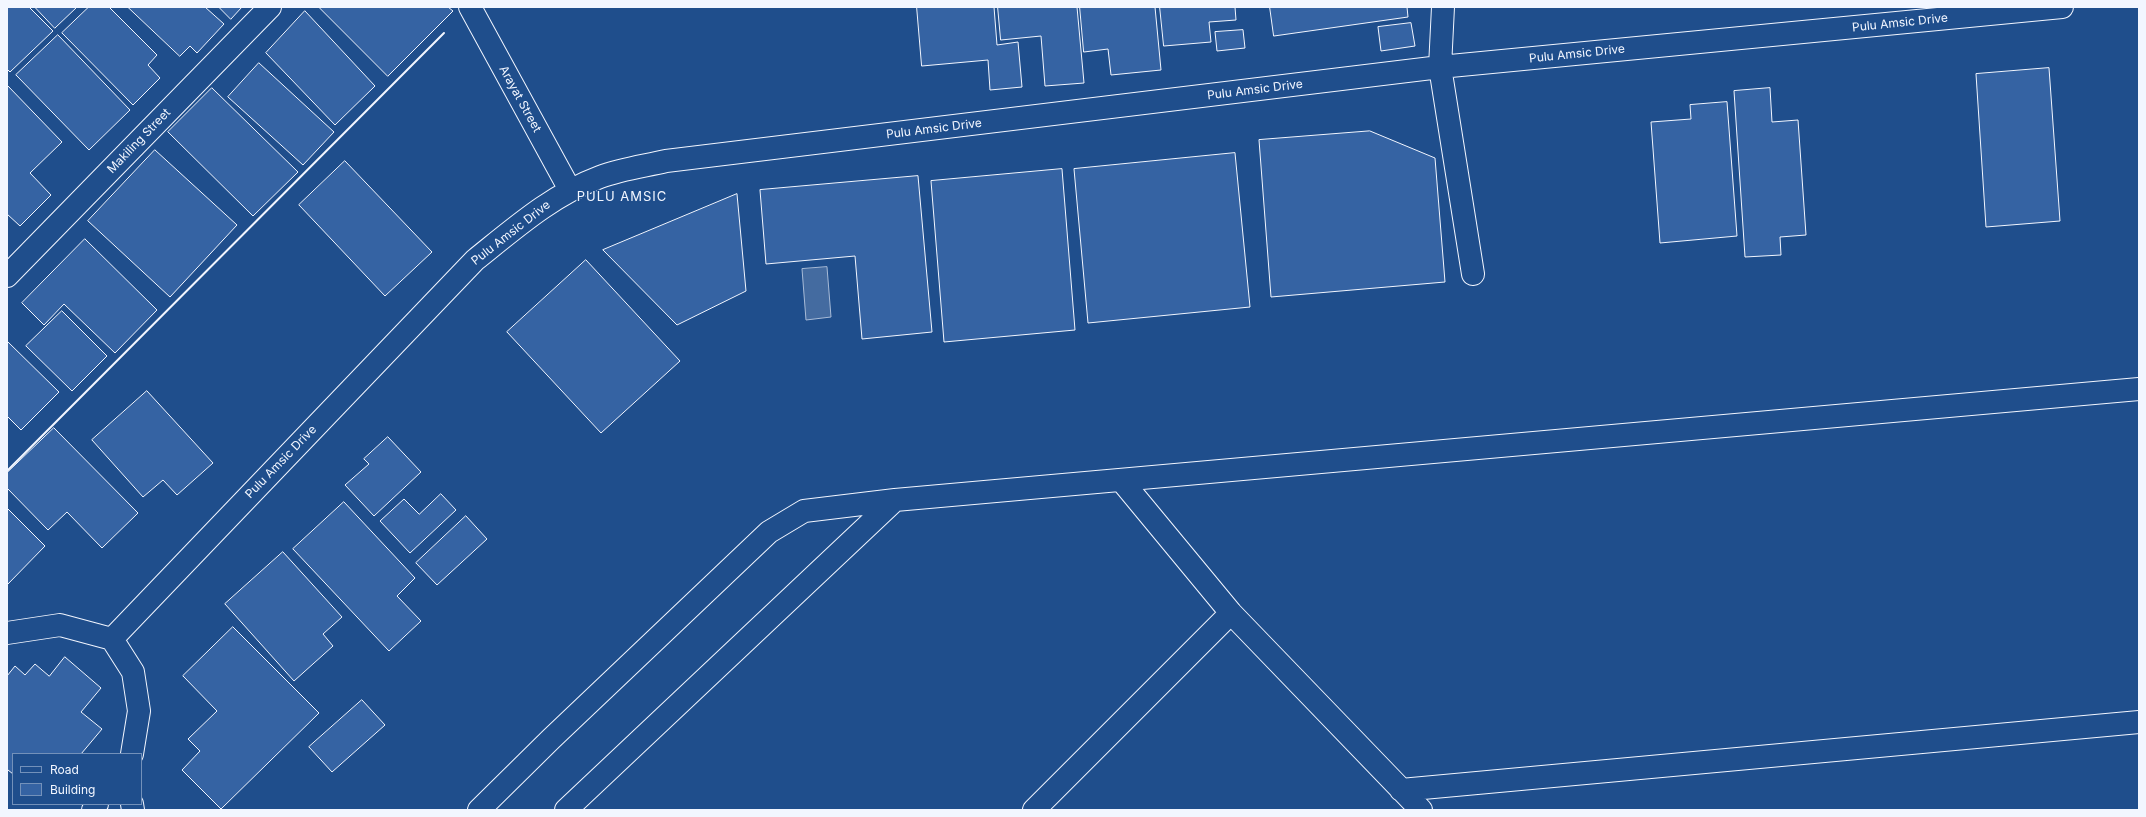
<!DOCTYPE html>
<html>
<head>
<meta charset="utf-8">
<style>
  body { margin:0 }
  #map { position:relative; width:2146px; height:817px; overflow:hidden; background:#1f4e8c; font-family:Inter,sans-serif }
  canvas { display:block }
  .frame { position:absolute; inset:0; border:8px solid #f2f6ff; pointer-events:none }
  .legend { position:absolute; left:12px; top:753px; width:130px; height:52px; box-sizing:border-box; background:#1f4e8c; border:1px solid #7391ba; margin:0; padding:5px 7px; list-style:none; font-size:12px; color:#f2f6ff }
  .legend li { display:flex; align-items:center; gap:8px; height:20px }
  .legend b { width:20px; border:1px solid #7391ba }
</style>
</head>
<body>
<div id="map">
<canvas width="2146" height="817"></canvas>
<div class="frame"></div>
<ul class="legend">
<li><b style="height:5px;background:#1f4e8c"></b>Road</li>
<li><b style="height:11px;background:#3563a3"></b>Building</li>
</ul>
</div>
<script>
const ctx = document.querySelector('canvas').getContext('2d');
ctx.lineJoin = 'round';
function fillPath(path, color) { ctx.fillStyle = color; ctx.fill(path, 'evenodd'); }
function strokePath(path, color, width, dash) { ctx.strokeStyle = color; ctx.lineWidth = width; ctx.lineCap = dash ? 'butt' : 'round'; ctx.setLineDash(dash || []); ctx.stroke(path); }
function write(font, color, halo, rows, align = 'center') {
  ctx.font = font + ' Inter,sans-serif'; ctx.lineWidth = 3; ctx.setLineDash([]); ctx.textBaseline = 'middle'; ctx.strokeStyle = halo; ctx.fillStyle = color; for (const [text, x, y, turn = 0] of rows) {
    ctx.save(); ctx.translate(x, y); ctx.rotate((+turn || 0) * Math.PI / 180); ctx.textAlign = isNaN(turn) ? turn : align; if (halo) ctx.strokeText(text, 0, 0); ctx.fillText(text, 0, 0); ctx.restore();
  }
}
const water = new Path2D(`
  M827 267 831 317 806 320 802 269Z`);
fillPath(water, '#446ba0');
strokePath(water, '#a8bbd7', 1);
const building = new Path2D(`
  M7 7H29L53 31 10 72 7 69Z
  M35 7H77L55 28Z
  M89 7H109L157 55 148 65 160 78 133 105 62 33Z
  M128 7H205L224 24 197 53 190 46 180 56Z
  M219 7H242L231 19Z
  M319 7H448L453 11 388 76Z
  M917 7H994L997 45 1018 42 1022 87 990 90 988 60 922 66Z
  M998 7H1077L1084 83 1045 86 1041 36 1001 40Z
  M1080 7H1155L1161 70 1111 75 1108 49 1084 52Z
  M1160 7H1235L1236 20 1209 22 1211 42 1164 46Z
  M1270 7H1407L1408 17 1274 36Z
  M305 11 375 86 335 125 266 53Z
  M1411 23 1415 46 1381 51 1378 27Z
  M1243 30 1245 48 1217 51 1215 32Z
  M58 35 130 110 89 150 16 75Z
  M259 63 334 132 303 165 228 97Z
  M2049 68 2060 221 1986 227 1976 74Z
  M7 85 62 142 30 173 51 195 20 226 7 214Z
  M212 88 298 172 253 216 168 132Z
  M1770 88 1772 122 1798 120 1806 235 1780 237 1781 255 1745 257 1734 91Z
  M1727 102 1737 236 1660 243 1651 122 1691 119 1690 105Z
  M1370 131 1435 158 1445 282 1271 297 1259 140Z
  M155 150 237 225 170 297 88 221Z
  M1235 153 1250 307 1088 323 1074 169Z
  M345 161 432 252 385 296 299 205Z
  M1062 169 1075 330 944 342 931 181Z
  M918 176 932 332 862 339 855 256 766 264 760 190Z
  M737 194 746 291 677 325 603 250Z
  M85 239 157 310 115 353 64 304 44 325 22 303Z
  M586 260 680 361 601 433 507 332Z
  M62 311 107 356 72 391 26 346Z
  M7 341 59 392 21 430 7 416Z
  M147 391 213 463 177 495 163 480 143 497 92 440Z
  M54 428 138 513 102 548 67 512 48 530 7 488V473Z
  M388 437 421 472 374 516 345 485 369 464 364 459Z
  M441 494 456 510 410 553 380 521 404 499 419 514Z
  M344 502 415 578 397 596 421 621 389 651 293 549Z
  M7 508 45 546 7 585Z
  M466 516 487 539 437 585 416 563Z
  M283 552 342 617 323 634 333 646 294 681 225 604Z
  M233 627 319 713 221 809 182 770 200 751 188 739 217 711 183 676Z
  M65 657 101 688 81 712 102 729 81 754H13V774L8 770 7 772V676L15 666 25 675 35 664 49 676Z
  M362 700 385 725 332 772 309 747Z`);
fillPath(building, '#3563a3');
strokePath(building, '#f2f6ff', 1);
const minor = new Path2D(`
  M470 7 570 190
  M1443 7 1440 67 1473 274
  M7 276 270 7
  M1121 480 1231 613 1421 810
  M7 633 60 625 112 639
  M132 754 139 711 133 672 112 639 475 260C515 228 552 195 600 177 621 169 645 166 666 161L1440 67 2062 7
  M1401 790 2139 722
  M132 804 133 810
  M93 810 97 804
  M479 810 551 739 769 532 804 511 895 500 2139 389
  M566 810 895 500
  M1034 810 1231 613`);
strokePath(minor, '#f2f6ff', 24);
strokePath(minor, '#1f4e8c', 22);
strokePath(new Path2D(`
  M7 471 444 33`), '#f2f6ff', 2);
write('12px', '#f2f6ff', '#1f4e8c', [
  ["Pulu Amsic Drive",1900,23,-6],
  ["Pulu Amsic Drive",1577,54,-6],
  ["Pulu Amsic Drive",1255,90,-7],
  ["Arayat Street",520,99,61],
  ["Pulu Amsic Drive",934,129,-7],
  ["Makiling Street",139,141,-46],
  ["Pulu Amsic Drive",511,233,-38],
  ["Pulu Amsic Drive",281,462,-46]
]);
ctx.letterSpacing = '1px';
write('13px', '#f2f6ff', '#1f4e8c', [
  ["PULU AMSIC",622,197]
]);
ctx.letterSpacing = '0px';
</script>
</body>
</html>
